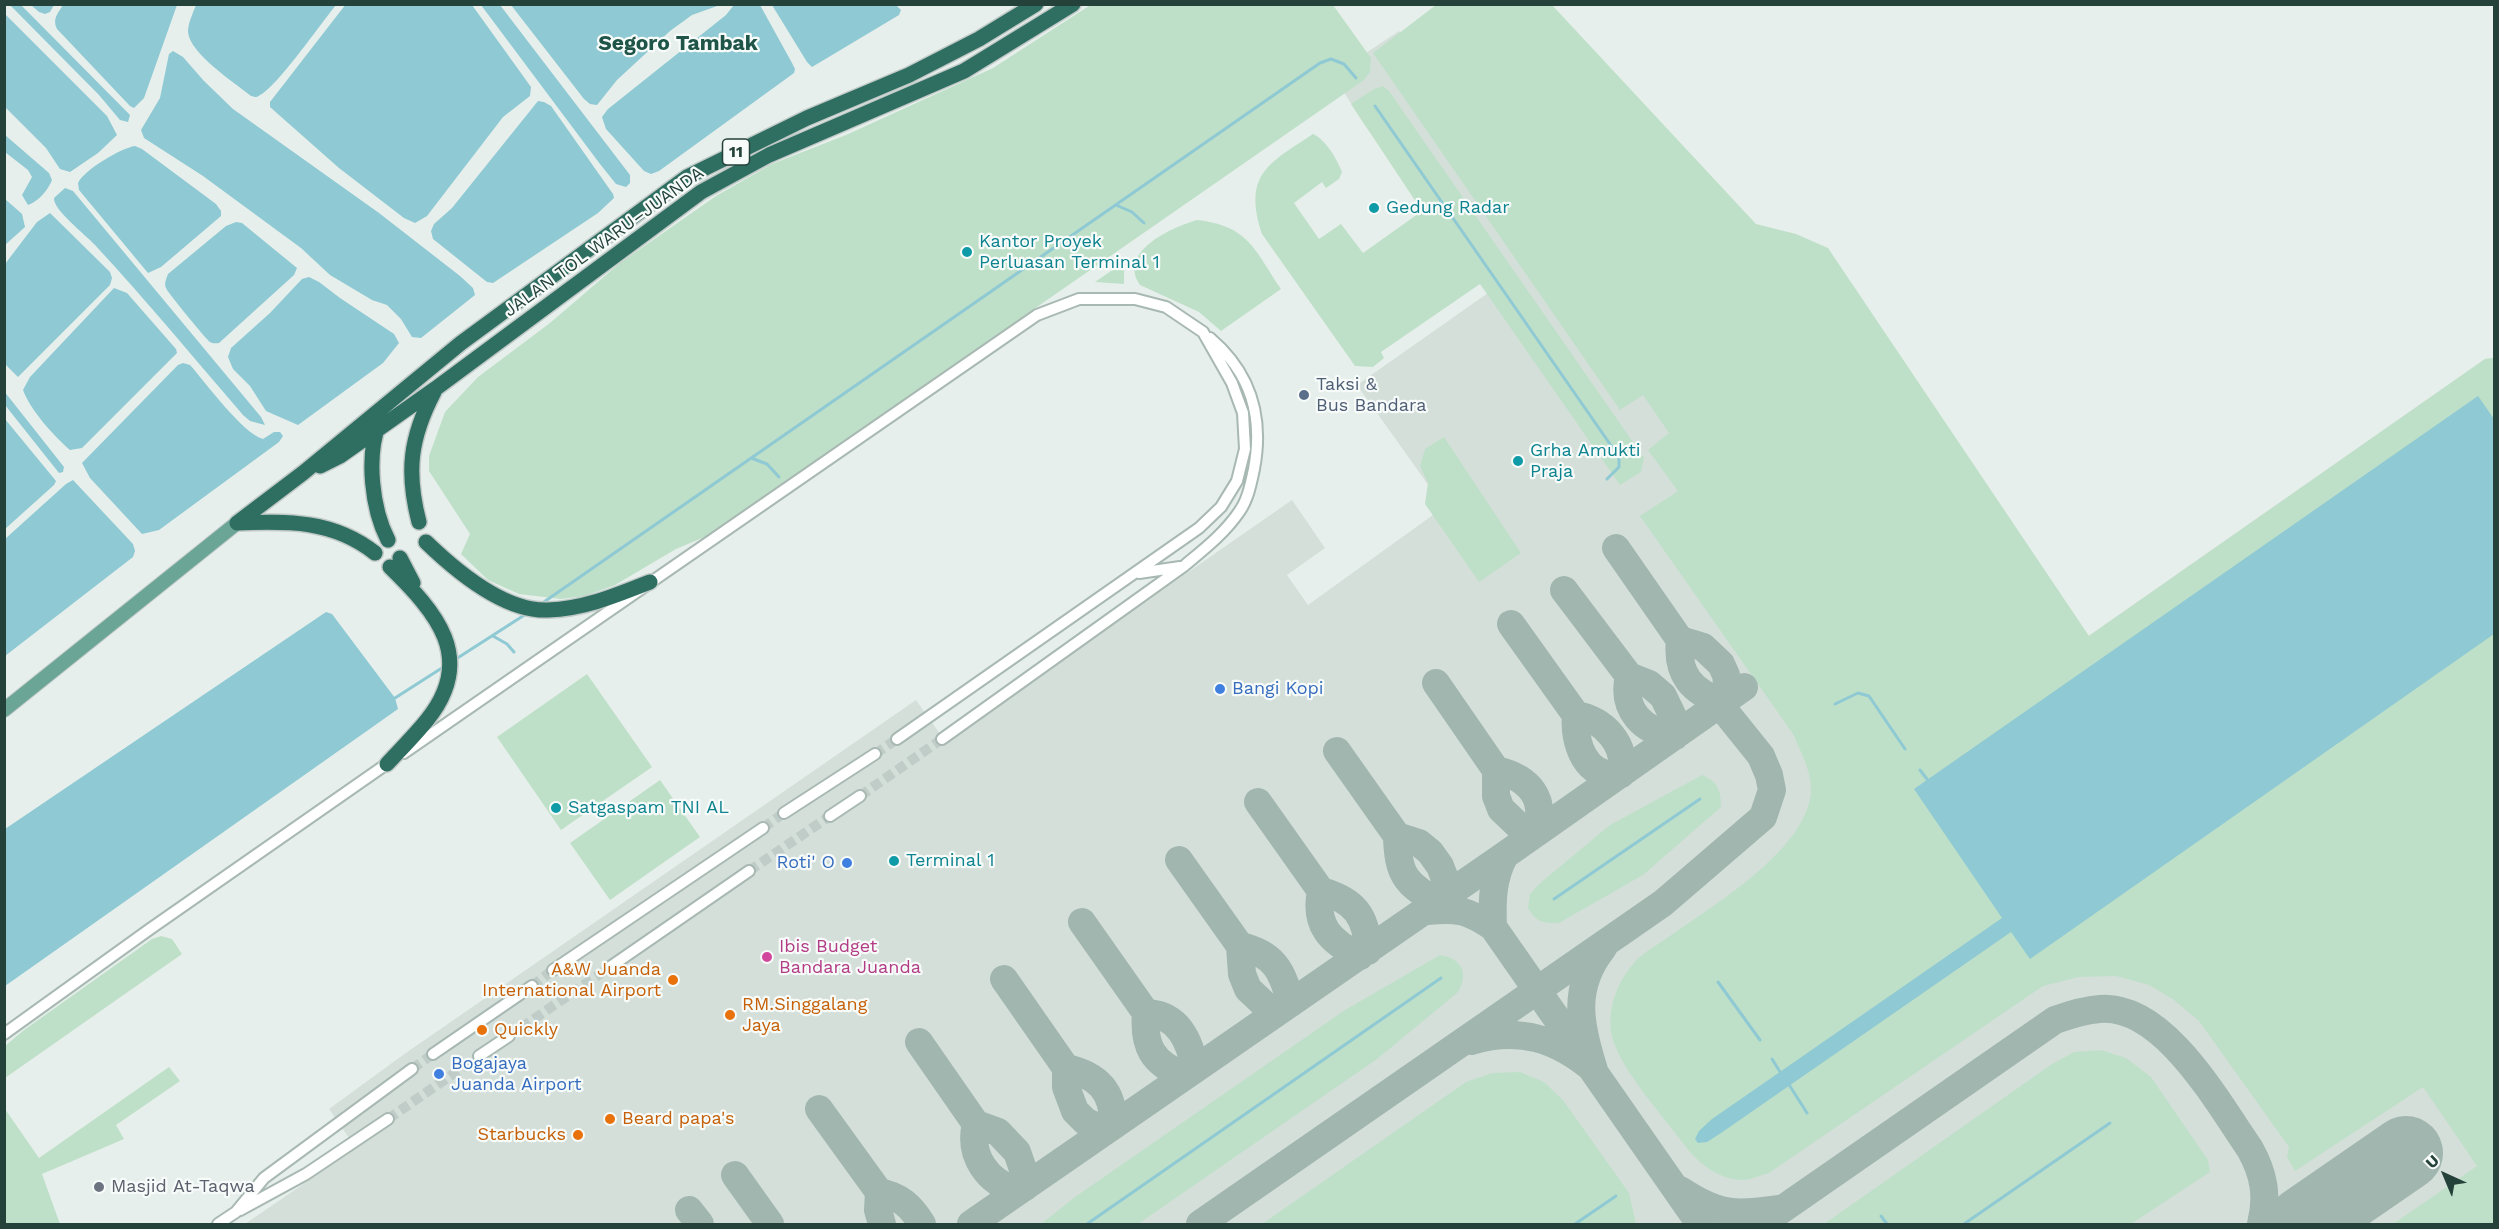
<!DOCTYPE html>
<html>
<head>
<meta charset="utf-8">
<style>
  body { margin:0 }
  #map { position:relative; width:2499px; height:1229px; overflow:hidden; background:#e6efeb; font-family:"Work Sans",sans-serif }
  canvas { display:block }
  .frame { position:absolute; inset:0; border:6px solid #24423a; pointer-events:none }
  .north { position:absolute; left:2415px; top:1145px; width:60px; height:60px; -webkit-text-stroke:4px #f7fbf9; paint-order:stroke; rotate:316deg; font-size:16px; font-weight:700; line-height:24px; text-align:center; color:#24423a }
  .north::after { content:''; display:block; margin:auto; width:21px; height:27px; background:#24423a; clip-path:polygon(50% 0,100% 100%,50% 72%,0 100%) }
</style>
</head>
<body>
<div id="map">
<canvas width="2499" height="1229"></canvas>
<div class="frame"></div>
<div class="north">U</div>
</div>
<script>
const ctx = document.querySelector('canvas').getContext('2d');
ctx.lineJoin = 'round';
function fillPath(path, color) { ctx.fillStyle = color; ctx.fill(path, 'evenodd'); }
function strokePath(path, color, width, dash) { ctx.strokeStyle = color; ctx.lineWidth = width; ctx.lineCap = dash ? 'butt' : 'round'; ctx.setLineDash(dash || []); ctx.stroke(path); }
function write(font, color, halo, rows, align = 'center') {
  ctx.font = font + ' "Work Sans",sans-serif'; ctx.lineWidth = 4.5; ctx.setLineDash([]); ctx.textBaseline = 'middle'; ctx.strokeStyle = halo; ctx.fillStyle = color; for (const [text, x, y, turn = 0] of rows) {
    ctx.save(); ctx.translate(x, y); ctx.rotate((+turn || 0) * Math.PI / 180); ctx.textAlign = isNaN(turn) ? turn : align; if (halo) ctx.strokeText(text, 0, 0); ctx.fillText(text, 0, 0); ctx.restore();
  }
}
fillPath(new Path2D(`
  M1399 31 1988 706 2485 359 2494 358V1224H245L356 1148 329 1109 403 1055 916 700 945 741 1292 500 1325 548 1287 575 1308 605 1444 507 1357 385 1488 293 1364 124 1333 75Z`), '#d4dfda');
fillPath(new Path2D(`
  M1092 4 1333 5 1371 58 1370 72 1364 80 707 536 676 549 615 585 585 596 561 599 519 594 488 580 461 554 470 534 429 471V456L445 412 478 377 550 323 620 263 716 196 772 164 846 135 993 68Z
  M1436 5H1552L1756 224 1796 234 1828 248 2089 636 2485 359 2494 358V1224H2393L2477 1166 2423 1087 2295 1171 2287 1157 2289 1147 2199 1021 2174 1000 2149 985 2116 976 2079 977 2043 986 1769 1173C1761 1175 1751 1180 1743 1180 1720 1180 1699 1164 1686 1147 1665 1119 1625 1074 1614 1043 1604 1015 1616 983 1634 963 1643 952 1659 944 1670 936 1715 904 1798 855 1810 799 1815 777 1801 753 1793 734L1640 516 1678 491 1648 450 1669 433 1643 395 1620 410 1373 53Z
  M1383 86 1389 91 1644 458 1641 472 1620 485 1480 284 1381 352 1384 358 1373 367 1355 366 1262 234C1243 174 1268 164 1313 134 1326 140 1337 159 1342 172L1339 179 1326 188 1322 182 1294 203 1319 239 1341 224 1363 253 1422 211 1351 104 1374 89Z
  M1197 220C1249 226 1254 249 1281 289L1221 331 1199 312 1140 285C1117 251 1173 227 1197 220Z
  M1124 262V284L1095 282Z
  M1444 437 1521 553 1479 582 1425 504 1428 483 1420 466 1425 449Z
  M587 674 652 767 561 830 497 737Z
  M1702 775C1718 782 1721 790 1721 807L1643 875 1559 923C1543 924 1536 922 1528 908L1530 894 1539 884 1610 825Z
  M660 780 700 837 610 900 570 843Z
  M161 936 172 939 182 954 5 1078V1046L24 1030 152 939Z
  M1440 955C1462 958 1470 975 1457 993L1377 1059 1138 1224H1041L1075 1197 1345 1010Z
  M2101 1050 2126 1058 2151 1077 2208 1160 2210 1172 2131 1224H1824L2052 1064 2074 1052Z
  M169 1067 180 1081 116 1125 124 1139 42 1174 60 1224H5V1109L39 1158Z
  M1520 1072 1544 1082 1563 1100 1629 1193 1636 1224H1262L1466 1082 1492 1073Z`), '#bfe0c8');
fillPath(new Path2D(`
  M346 4 472 5 531 87 530 96 503 117 427 216 415 223 404 218 339 168 270 107V102Z
  M10 5H21L130 115 128 122 120 120 99 95Z
  M31 5H54L50 12 45 14 39 12Z
  M63 5H177L144 98 134 108 130 106 57 29C52 19 58 13 63 5Z
  M196 5V4L336 5C322 22 276 88 260 95 256 98 256 97 251 96 234 82 190 54 188 32 188 23 193 13 196 5Z
  M481 5H500L630 175V183L626 187 616 184 600 164Z
  M511 5H720L692 15 670 31 617 80 597 105 590 104 584 99Z
  M734 5H760L792 63 795 69 794 73 659 171 651 174 644 171 606 129 602 117 608 109 726 15Z
  M896 5 901 10 899 15 812 67 807 62 772 5Z
  M5 14 107 116 117 135 98 153 70 172 60 169 46 148 5 107Z
  M173 51 183 57 204 81 233 109 379 213 460 276 473 288 475 295 421 338 412 337 401 319 387 305 372 300 330 275 301 248 203 176 144 138 141 130 160 98 169 54Z
  M538 101 544 102 551 106 613 194 614 198 598 213 493 283 487 282 433 239 431 231 434 224 452 208Z
  M5 135 49 173 52 180C48 190 39 201 28 205L22 195 32 177 28 170 5 152Z
  M135 146 142 149 216 204 221 211V216L161 267 148 273 79 190 78 183C84 170 121 148 135 146Z
  M65 188 73 191 261 417 265 425 250 421 243 415C194 358 146 300 95 245 86 235 53 210 54 198Z
  M5 199 22 214 25 227 5 245Z
  M50 213 110 272 112 278 110 285 18 377 5 364V264L37 222Z
  M236 222 242 223 297 268 294 275 219 343C216 343 213 344 210 342 207 340 168 293 166 288 164 283 166 280 168 274L226 226Z
  M309 277 319 282 340 298 394 334 399 343 383 363 298 425 266 411 250 386 233 369 228 357 231 348 270 313 302 279Z
  M114 288 127 293 176 349 177 353 82 448 70 450C55 437 30 410 23 390L30 377Z
  M183 363 190 365C205 382 243 434 263 439L274 432H280L283 436 279 442 159 530 142 534 90 478 82 463 178 365Z
  M4 391 64 467 63 472 59 473 5 405Z
  M2478 396 2494 419V634L2030 959 2011 932 1721 1133 1707 1142 1698 1143 1695 1139 1699 1131 1712 1119 2002 918 1914 789Z
  M5 419 56 481 54 485 5 529Z
  M73 480 133 544 135 551 133 557 5 656V539L66 484Z
  M326 612 332 614 395 698 398 709 5 986V829Z`), '#8ec9d4');
strokePath(new Path2D(`
  M1375 106 1619 457V467L1607 479
  M1116 205 1132 212 1144 223
  M751 458 767 464 779 477
  M541 604 1320 63 1331 59 1344 64 1356 78
  M493 636 507 644 514 652
  M456 659 526 614
  M395 698 445 666
  M1835 704 1858 693 1869 696 1905 749
  M1920 770 1930 783
  M1554 899 1700 799
  M1718 982 1760 1040
  M1772 1059 1782 1075
  M1788 1083 1807 1113
  M1881 1216 1887 1224
  M1087 1224 1441 978
  M1575 1224 1616 1196
  M1964 1224 2110 1123`), '#8ec9d4', 3);
strokePath(new Path2D(`
  M1616 548 1680 640 1703 647 1721 664 1726 675 1729 698
  M1564 590 1629 676 1649 684 1663 696 1676 723 1675 736C1643 732 1621 710 1629 676
  M1511 624 1576 715C1604 719 1628 746 1621 774 1586 781 1573 742 1576 715
  M1680 640C1676 674 1692 693 1724 702
  M1436 683 1496 770V796L1501 809 1522 829 1537 832C1546 798 1530 778 1496 770
  M1337 751 1397 836 1419 843 1430 852 1440 866 1445 879V898
  M1258 802 1321 891C1354 900 1367 916 1368 951
  M1397 836C1398 874 1405 884 1438 902
  M1179 860 1240 946 1242 974 1248 989 1265 1005 1279 1011
  M1321 891C1314 925 1330 942 1360 956
  M1427 911C1458 908 1467 910 1493 927L1700 1224
  M1082 922 1146 1013C1143 1047 1153 1063 1184 1076
  M1493 927C1492 902 1492 878 1505 855L1744 687
  M1240 946C1275 954 1282 971 1291 1003
  M1004 979 1066 1068V1087L1075 1111 1085 1121 1105 1131
  M1146 1013C1178 1014 1190 1041 1195 1069
  M1471 1041C1519 1027 1556 1038 1594 1070 1580 1026 1571 988 1603 948
  M919 1042 976 1124 998 1132 1017 1152 1025 1175V1187
  M1066 1068C1098 1075 1114 1092 1113 1125
  M819 1109 879 1192 878 1210 882 1224
  M976 1124C968 1156 988 1183 1018 1191
  M735 1175 770 1224
  M1680 1190C1721 1217 1736 1215 1784 1208
  M879 1192C900 1196 911 1206 922 1224
  M689 1210 700 1224
  M971 1224 1505 855
  M1200 1224 1663 903 1763 817 1772 790 1769 775 1761 756 1720 705
  M1761 1224 2055 1020C2069 1015 2084 1010 2100 1009 2164 1004 2218 1103 2250 1149 2264 1174 2268 1196 2261 1224`), '#a2b6b0', 28);
strokePath(new Path2D(`
  M2303 1224 2406 1153`), '#a2b6b0', 74);
strokePath(new Path2D(`
  M875 754 897 739
  M860 796 942 739
  M763 828 784 813
  M749 871 830 816
  M532 986 553 970
  M509 1036 610 967
  M412 1069 433 1054
  M388 1119 479 1056`), '#bfccc8', 10, [10, 5]);
const minor = new Path2D(`
  M1139 573 1180 567
  M942 739 1184 566C1203 550 1224 534 1239 512 1248 500 1251 483 1254 469 1264 416 1251 373 1210 338
  M404 753 1037 315 1079 299H1135L1166 307 1203 332 1232 383 1243 413 1245 449 1237 481 1221 507 1199 528 897 739
  M784 813 875 754
  M830 816 860 796
  M610 967 749 871
  M553 970 763 828
  M4 1034 150 929 391 761
  M433 1054 532 986
  M479 1056 509 1036
  M240 1210 306 1174 388 1119
  M218 1224 236 1212 264 1178 412 1069`);
const major = new Path2D(`
  M4 710 237 523`);
const highway = new Path2D(`
  M379 423C366 457 372 509 388 540
  M320 466 340 456 435 389 701 192 769 155 964 71 1073 4
  M419 522C406 472 410 438 434 392
  M237 523 303 473 461 343 687 177 807 118 909 75 979 39 1036 4
  M237 523C288 521 333 520 375 553
  M426 542C456 571 504 612 548 610 584 609 617 595 650 582
  M400 558 413 583
  M387 764C400 750 415 735 427 720 477 658 436 612 390 567`);
strokePath(minor, '#a8b8b2', 14);
strokePath(major, '#c2cac8', 16);
strokePath(highway, '#c2cac8', 18);
strokePath(minor, '#fff', 10);
strokePath(major, '#6aa596', 14);
strokePath(highway, '#2f6f62', 15);
for (const [x, y, r, color] of [
  [1374,208,6,"#0f9aa8"],
  [967,252,6,"#0f9aa8"],
  [1304,395,6,"#5c6f8a"],
  [1518,461,6,"#0f9aa8"],
  [1220,689,6,"#3f7fe0"],
  [556,808,6,"#0f9aa8"],
  [894,861,6,"#0f9aa8"],
  [847,863,6,"#3f7fe0"],
  [767,957,6,"#d1479c"],
  [673,980,6,"#e8710a"],
  [730,1015,6,"#e8710a"],
  [482,1030,6,"#e8710a"],
  [439,1074,6,"#3f7fe0"],
  [610,1119,6,"#e8710a"],
  [578,1135,6,"#e8710a"],
  [99,1187,6,"#6b7280"]
]) { const dot = new Path2D(); dot.arc(x, y, r, 0, 2 * Math.PI); ctx.fillStyle = color; ctx.fill(dot); strokePath(dot, '#f7fbf9', 2); }
for (const [x, y, w] of [
  [736,152,27]
]) { const box = new Path2D(); box.roundRect(x - w / 2, y - 13, w, 26, 4.5); ctx.fillStyle = '#f7fbf9'; ctx.fill(box); strokePath(box, '#24423a', 1.5); }
write('bold 16px', '#24423a', null, [
  ["11",736,152]
]);
write('18px', '#0d838f', '#f7fbf9', [
  ["Gedung Radar",1386,208],
  ["Kantor Proyek",979,242],
  ["Perluasan Terminal 1",979,263],
  ["Grha Amukti",1530,451],
  ["Praja",1530,472],
  ["Satgaspam TNI AL",568,808],
  ["Terminal 1",906,861]
], 'left');
write('18px', '#24423a', '#f7fbf9', [
  ["JALAN TOL WARU–JUANDA",604,242,-36]
]);
write('18px', '#4e5e75', '#f7fbf9', [
  ["Taksi &",1316,385],
  ["Bus Bandara",1316,406]
], 'left');
write('18px', '#366cbe', '#f7fbf9', [
  ["Bangi Kopi",1232,689],
  ["Roti' O",835,863,"right"],
  ["Bogajaya",451,1064],
  ["Juanda Airport",451,1085]
], 'left');
write('18px', '#b23c85', '#f7fbf9', [
  ["Ibis Budget",779,947],
  ["Bandara Juanda",779,968]
], 'left');
write('18px', '#c56008', '#f7fbf9', [
  ["A&W Juanda",661,970,"right"],
  ["International Airport",661,991,"right"],
  ["RM.Singgalang",742,1005],
  ["Jaya",742,1026],
  ["Quickly",494,1030],
  ["Beard papa's",622,1119],
  ["Starbucks",566,1135,"right"]
], 'left');
write('18px', '#5b616d', '#f7fbf9', [
  ["Masjid At-Taqwa",111,1187]
], 'left');
write('bold 21px', '#1f5548', '#f7fbf9', [
  ["Segoro Tambak",678,44]
]);
</script>
</body>
</html>
